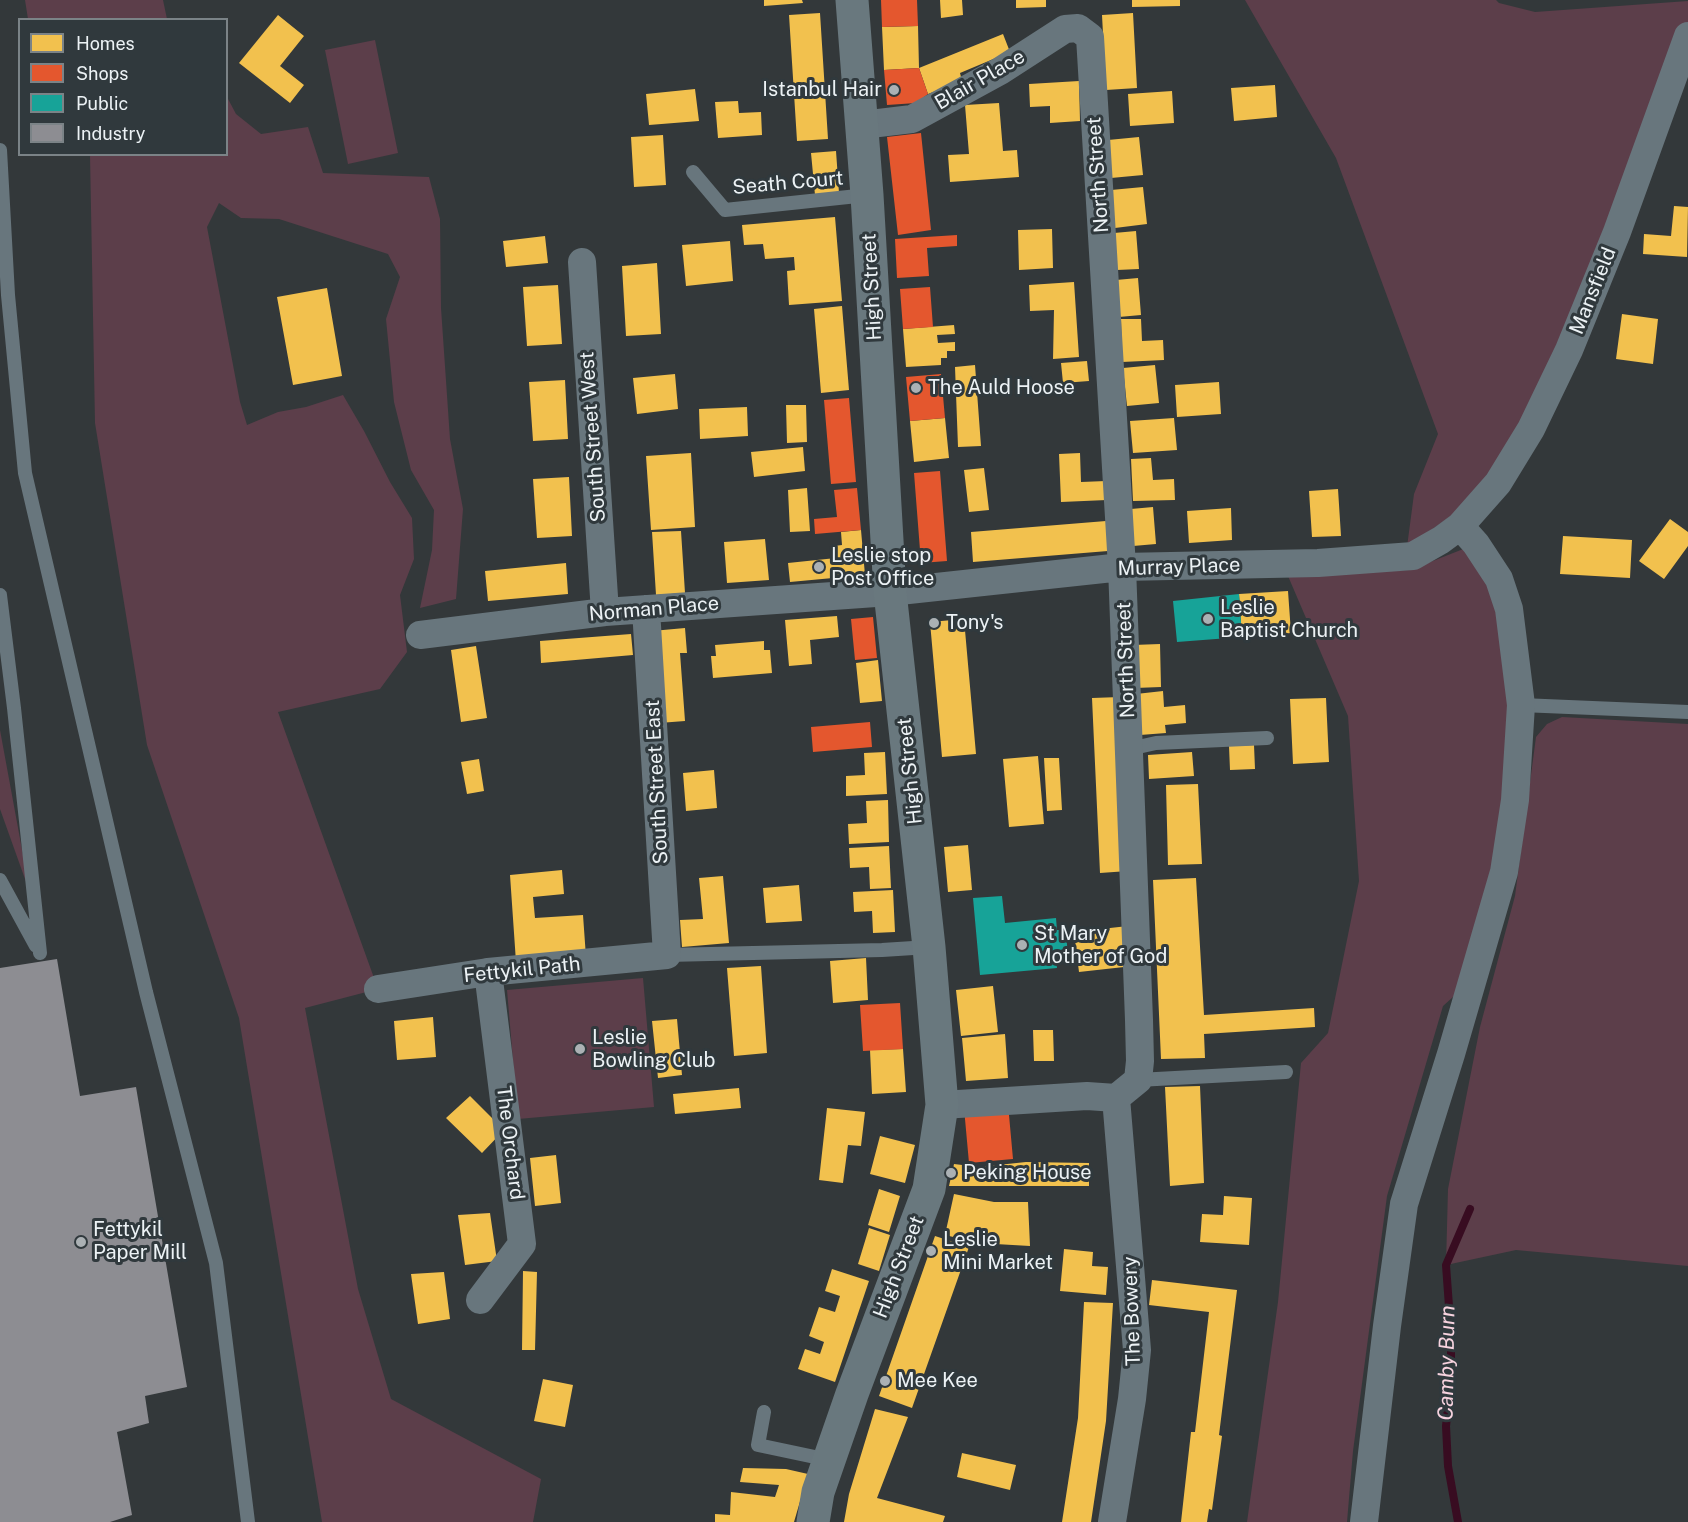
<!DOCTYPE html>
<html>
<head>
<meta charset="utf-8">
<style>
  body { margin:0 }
  #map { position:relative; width:1688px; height:1522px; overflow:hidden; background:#33383a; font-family:"Public Sans",sans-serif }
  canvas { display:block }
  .legend { position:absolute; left:18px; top:18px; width:210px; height:138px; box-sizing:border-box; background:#30393d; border:2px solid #7b8387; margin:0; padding:8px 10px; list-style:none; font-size:18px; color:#ecf2f5 }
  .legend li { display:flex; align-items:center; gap:12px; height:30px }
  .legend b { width:30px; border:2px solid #7b8387 }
</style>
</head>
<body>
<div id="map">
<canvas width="1688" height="1522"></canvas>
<ul class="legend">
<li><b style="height:16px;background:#f2c14e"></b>Homes</li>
<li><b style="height:16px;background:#e4572e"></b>Shops</li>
<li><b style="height:16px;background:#17a398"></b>Public</li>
<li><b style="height:16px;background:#8d8d92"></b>Industry</li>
</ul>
</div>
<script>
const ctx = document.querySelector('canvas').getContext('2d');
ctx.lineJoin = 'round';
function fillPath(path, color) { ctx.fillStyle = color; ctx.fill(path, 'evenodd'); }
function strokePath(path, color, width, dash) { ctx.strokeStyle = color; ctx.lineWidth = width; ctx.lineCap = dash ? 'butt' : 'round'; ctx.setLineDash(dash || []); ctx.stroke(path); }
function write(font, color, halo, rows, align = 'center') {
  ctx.font = font + ' "Public Sans",sans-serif'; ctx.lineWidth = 6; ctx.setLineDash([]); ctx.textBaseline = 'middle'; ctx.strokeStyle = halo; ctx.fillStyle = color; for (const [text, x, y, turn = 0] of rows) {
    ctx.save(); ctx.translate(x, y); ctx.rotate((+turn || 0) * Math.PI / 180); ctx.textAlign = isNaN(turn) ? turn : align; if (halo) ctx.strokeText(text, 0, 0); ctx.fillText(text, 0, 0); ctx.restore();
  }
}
fillPath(new Path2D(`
  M25 0H163L167 19H28Z
  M1245 0H1496L1499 3 1535 12 1688 1V36L1498 483 1407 547 1414 494 1438 434 1336 158Z
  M375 40 398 153 348 164 325 50Z
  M227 97 236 114 261 134 308 127 323 173 429 177 440 219 441 308 450 439 463 509 456 599 420 608 432 550 434 510 411 470 394 402 386 319 400 277 388 254 279 219 241 218 219 203 207 227 240 402 247 425 278 412 306 407 343 395 364 431 390 482 412 518 414 559 400 595 407 652 380 689 278 712 378 989 305 1008 358 1289 391 1399 541 1479 533 1522H322L239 1018 147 745 95 423 90 155 226 154Z
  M1476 544 1499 579 1521 705 1473 979 1443 1006 1387 1196 1353 1451 1347 1522H1247L1278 1302 1301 1063 1328 1033 1359 881 1348 716 1288 576 1410 570Z
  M1562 717 1688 724V1266L1516 1250 1446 1265 1448 1189 1480 1027 1515 896 1536 737 1547 724Z
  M0 730 30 893 0 809Z
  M643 978 654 1107 518 1119 507 990Z`), '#5c3e4a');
fillPath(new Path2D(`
  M764 0H802L803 3 764 6Z
  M940 0H962L963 15 941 18Z
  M1016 0H1046V7L1016 8Z
  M1132 0H1180V6L1132 7Z
  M820 13 828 139 797 141 789 15Z
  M1133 13 1137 88 1106 90 1102 15Z
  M278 15 304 36 280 66 304 85 290 103 239 63Z
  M918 26 919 68 884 70 882 27Z
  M1003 34 1010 52 960 73 962 81 928 94 919 68Z
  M1079 81 1080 121 1050 123V106L1030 107 1029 84Z
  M1275 85 1277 117 1234 121 1231 88Z
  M695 89 699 121 649 125 646 94Z
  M1172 91 1174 123 1130 126 1128 94Z
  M738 101 739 113 761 112 762 135 718 138 715 102Z
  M999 103 1003 151 1017 150 1019 177 950 182 948 155 969 154 965 105Z
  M663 135 666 185 634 187 631 137Z
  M1139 137 1143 175 1111 178 1108 140Z
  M836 151 839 193 815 195 811 153Z
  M1143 187 1147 224 1115 228 1111 190Z
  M1674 206 1688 207 1687 257 1643 254 1644 234 1671 236Z
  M835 217 842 301 789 305 787 271 795 270 794 257 765 259 763 244 744 245 742 225Z
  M1052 229 1053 268 1019 270 1018 230Z
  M1136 231 1139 269 1117 270 1114 233Z
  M545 236 548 263 506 267 503 241Z
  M730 241 733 281 686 286 682 245Z
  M657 263 661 334 626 336 622 266Z
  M1138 278 1141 315 1119 317 1116 280Z
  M1074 282 1079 357 1053 359 1054 310 1030 311 1029 285Z
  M558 285 562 344 527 346 523 287Z
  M327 288 342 376 293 385 277 297Z
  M842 306 849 390 821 393 814 309Z
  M1622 314 1658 319 1653 364 1616 359Z
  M1121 319H1141L1142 341 1163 340 1164 360 1122 362Z
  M954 325 955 334 937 335 938 343 955 342V351H947V358H941V365L906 367 903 329Z
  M1087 361 1089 381 1063 383 1061 363Z
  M975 365 981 446 958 447 955 367Z
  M1155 365 1159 403 1127 406 1123 368Z
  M675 374 678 409 637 414 633 378Z
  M565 380 568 439 533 441 529 382Z
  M1219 382 1221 414 1177 417 1175 385Z
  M786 405H806L807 442 787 443Z
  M747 407 748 436 700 439 699 409Z
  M945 418 949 458 914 462 910 421Z
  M1174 418 1177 450 1133 453 1130 421Z
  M803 447 805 471 754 477 751 452Z
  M691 453 695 527 651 530 646 456Z
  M1080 453 1081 482 1106 481 1107 500 1061 502 1059 454Z
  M1151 458 1153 480 1174 479 1175 500 1133 501 1131 459Z
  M984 468 989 510 969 512 964 470Z
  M569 477 572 536 537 538 533 479Z
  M807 488 810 531 790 532 788 490Z
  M1338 489 1341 536 1312 537 1309 491Z
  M1153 507 1156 544 1133 546 1131 509Z
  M1231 508 1232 540 1189 543 1187 511Z
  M1670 519 1688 532V546L1664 579 1639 561Z
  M1106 521 1108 551 973 562 971 532Z
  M861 530 865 575 790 582 788 563 836 558 834 546 842 545 841 532Z
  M681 531 685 593 656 595 652 532Z
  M1563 536 1632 540 1630 578 1560 574Z
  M765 539 769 580 727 583 724 542Z
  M566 563 568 594 488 601 485 571Z
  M1288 591 1291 633 1242 637 1239 594Z
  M837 616 839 637 810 640 812 664 789 666 785 620Z
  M964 619 976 754 942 757 930 622Z
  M685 628 687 653H680L685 721 659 723 652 631Z
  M631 634 633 655 541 663 540 641Z
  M764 641V650H770L772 673 713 678 711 656H716L715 645Z
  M1160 644 1161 687 1135 688 1133 645Z
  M476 646 487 718 461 722 451 650Z
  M878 660 882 701 860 703 856 663Z
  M1163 691 1164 707 1185 705 1186 723 1165 725 1166 733 1140 735 1136 694Z
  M1120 697 1128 871 1100 873 1092 698Z
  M1326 698 1329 762 1293 764 1290 699Z
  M1254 745 1255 769 1230 770 1229 746Z
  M885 752 887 794 846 796V776L865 775 864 753Z
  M1192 752 1194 776 1149 779 1148 755Z
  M1038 756 1044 824 1009 827 1003 759Z
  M1044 758H1059L1062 810 1047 811Z
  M479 759 484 791 467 794 461 762Z
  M714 770 717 808 686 811 683 773Z
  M1198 784 1202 864 1168 865 1166 785Z
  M888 800 889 842 849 844 848 824 867 823 866 801Z
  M968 845 972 890 948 892 944 847Z
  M889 846 891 888 870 889 869 867 850 868 849 848Z
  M562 870 564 894 533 897 535 918 583 915 586 957 516 962 510 875Z
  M723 876 729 943 682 947 680 920 703 919 699 878Z
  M1196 878 1204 1015 1314 1008 1315 1027 1204 1034 1205 1058 1161 1059 1153 880Z
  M799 885 802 921 766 923 763 888Z
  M893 890 895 932 873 933 872 911 854 912 853 892Z
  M1128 926 1133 966 1079 972 1074 932Z
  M866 958 868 1000 833 1003 830 961Z
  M761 966 767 1053 734 1056 727 968Z
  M993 986 998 1032 961 1036 956 990Z
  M433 1017 436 1057 397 1060 394 1021Z
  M677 1019 682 1075 658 1078 652 1021Z
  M1033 1030H1053L1054 1061H1034Z
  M1005 1034 1008 1078 966 1081 962 1038Z
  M903 1049 906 1092 872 1094 870 1050Z
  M1200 1086 1204 1183 1170 1186 1165 1087Z
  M739 1088 741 1108 675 1114 673 1094Z
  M470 1096 504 1130 482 1153 446 1118Z
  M827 1108 865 1112 861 1146 848 1145 843 1183 819 1180Z
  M880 1136 915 1145 905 1183 870 1174Z
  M556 1155 561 1203 535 1206 530 1158Z
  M1026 1162 1089 1163V1186H949L954 1164 979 1167Z
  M879 1189 900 1196 889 1232 868 1225Z
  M954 1194 994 1202H1028L1030 1246 978 1243 945 1235Z
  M1224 1196 1252 1198 1249 1245 1200 1242 1202 1214 1223 1215Z
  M490 1213 497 1261 465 1265 458 1215Z
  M869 1228 890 1235 879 1271 858 1264Z
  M935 1236 969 1247 912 1408 879 1396Z
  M1064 1249 1093 1252 1092 1266 1108 1267 1106 1295 1060 1291Z
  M832 1269 869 1281 835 1382 798 1369 805 1349 820 1354 824 1342 809 1336 819 1307 835 1312 840 1296 825 1291Z
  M523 1271 537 1272 535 1350H522Z
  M444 1272 450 1319 418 1324 411 1274Z
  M1152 1280 1237 1290 1219 1435 1222 1436 1212 1510 1209 1509 1207 1522H1181L1191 1432H1195L1209 1312 1149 1305Z
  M1084 1302 1113 1303 1106 1421 1091 1522H1062L1078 1418Z
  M543 1379 573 1385 565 1427 534 1421Z
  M875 1409 908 1417 877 1498 945 1516 943 1522H844L849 1494Z
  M962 1453 1016 1465 1010 1490 957 1477Z
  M743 1468 786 1469 808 1474 794 1522H715V1514L730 1515 731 1492 775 1497 779 1485 740 1482Z`), '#f2c14e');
fillPath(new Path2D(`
  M881 0H917L918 26 882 27Z
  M919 68 928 94 916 103 887 105 884 70Z
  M921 133 931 230 898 235 887 137Z
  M957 235V246L927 248 929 276 897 278 895 239Z
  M930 287 933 327 903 329 900 289Z
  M941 374 945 418 910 421 906 377Z
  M849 398 856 482 831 484 824 400Z
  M940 471 947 561 921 563 914 473Z
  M857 488 861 530 815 534 814 519 837 517 834 490Z
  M873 617 877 658 855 660 851 619Z
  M870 722 872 747 813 752 811 727Z
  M900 1003 903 1049 863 1051 860 1005Z
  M1008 1104 1013 1159 969 1163 964 1108Z`), '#e4572e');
fillPath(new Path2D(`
  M1239 594 1242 637 1177 642 1173 601Z
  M1002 896 1005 923 1056 918 1057 930H1066L1068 959 1056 960 1057 968 980 975 973 898Z`), '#17a398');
fillPath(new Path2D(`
  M57 959 80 1096 136 1087 187 1387 145 1396 149 1423 117 1432 132 1515 110 1522H0V968Z`), '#8d8d92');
strokePath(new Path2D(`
  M1458 1522 1448 1466 1446 1426 1451 1380V1334L1446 1265 1470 1209`), '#380c21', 8);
strokePath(new Path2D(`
  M0 150 8 295 25 473 146 992 216 1263 248 1522
  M693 172 725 210 867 195
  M0 595 14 708 40 953
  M1521 705 1688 712
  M1129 749 1156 743 1267 738
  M0 880 36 946
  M667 955 882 950 929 947
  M1138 1080 1286 1072
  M764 1412 758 1445 829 1460`), '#68767d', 14);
strokePath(new Path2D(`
  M862 125 912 119 1000 71 1065 29 1078 28 1090 37 1122 567 1139 1020 1140 1061 1138 1080 1116 1098 1087 1096 942 1105
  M582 262 605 612
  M420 635 605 612 890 592 1122 567 1318 563 1413 556 1441 540 1460 526 1498 483 1531 429 1569 350 1617 232 1688 36
  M378 989 488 972 667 955 646 609
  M480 1300 522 1244 488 972
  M1112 1522 1132 1399 1137 1350 1116 1098
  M1364 1522 1387 1326 1404 1204 1451 1054 1504 872 1515 800 1521 705 1509 609 1499 579 1476 544 1460 526`), '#68767d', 28);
strokePath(new Path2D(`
  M813 1522 818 1492 852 1394 929 1189 942 1105 929 947 890 592 867 195 852 0`), '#69787e', 33);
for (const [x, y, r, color] of [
  [894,90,6,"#abb1b4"],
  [916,388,6,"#abb1b4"],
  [819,567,6,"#abb1b4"],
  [1208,619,6,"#abb1b4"],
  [934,623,6,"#abb1b4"],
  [1022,945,6,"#abb1b4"],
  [580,1049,6,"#abb1b4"],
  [951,1173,6,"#abb1b4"],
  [81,1242,6,"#abb1b4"],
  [931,1251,6,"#abb1b4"],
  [885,1381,6,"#abb1b4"]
]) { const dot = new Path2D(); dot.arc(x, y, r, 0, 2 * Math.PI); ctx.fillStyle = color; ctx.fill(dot); strokePath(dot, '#30393d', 2); }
write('20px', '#ecf2f5', '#30393d', [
  ["Blair Place",980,80,-30],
  ["North Street",1098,175,-94],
  ["Seath Court",788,183,-5],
  ["High Street",872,287,-93],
  ["Mansfield",1593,291,-68],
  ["South Street West",593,437,-94],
  ["Murray Place",1179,567,-2],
  ["Norman Place",654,609,-5],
  ["North Street",1126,660,-92],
  ["High Street",910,771,-96],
  ["South Street East",657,782,-93],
  ["Fettykil Path",522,970,-6],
  ["The Orchard",510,1143,83],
  ["High Street",899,1267,-69],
  ["The Bowery",1132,1311,-92]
]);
write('20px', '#ecf2f5', '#30393d', [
  ["Istanbul Hair",882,90,"right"],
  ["The Auld Hoose",928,388],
  ["Leslie stop",831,556],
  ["Post Office",831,579],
  ["Leslie",1220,608],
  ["Baptist Church",1220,631],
  ["Tony's",946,623],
  ["St Mary",1034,934],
  ["Mother of God",1034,957],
  ["Leslie",592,1038],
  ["Bowling Club",592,1061],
  ["Peking House",963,1173],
  ["Fettykil",93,1230],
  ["Paper Mill",93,1253],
  ["Leslie",943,1240],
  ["Mini Market",943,1263],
  ["Mee Kee",897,1381]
], 'left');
write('italic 21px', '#f7d3df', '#30393d', [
  ["Camby Burn",1447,1363,-89]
]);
</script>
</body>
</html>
